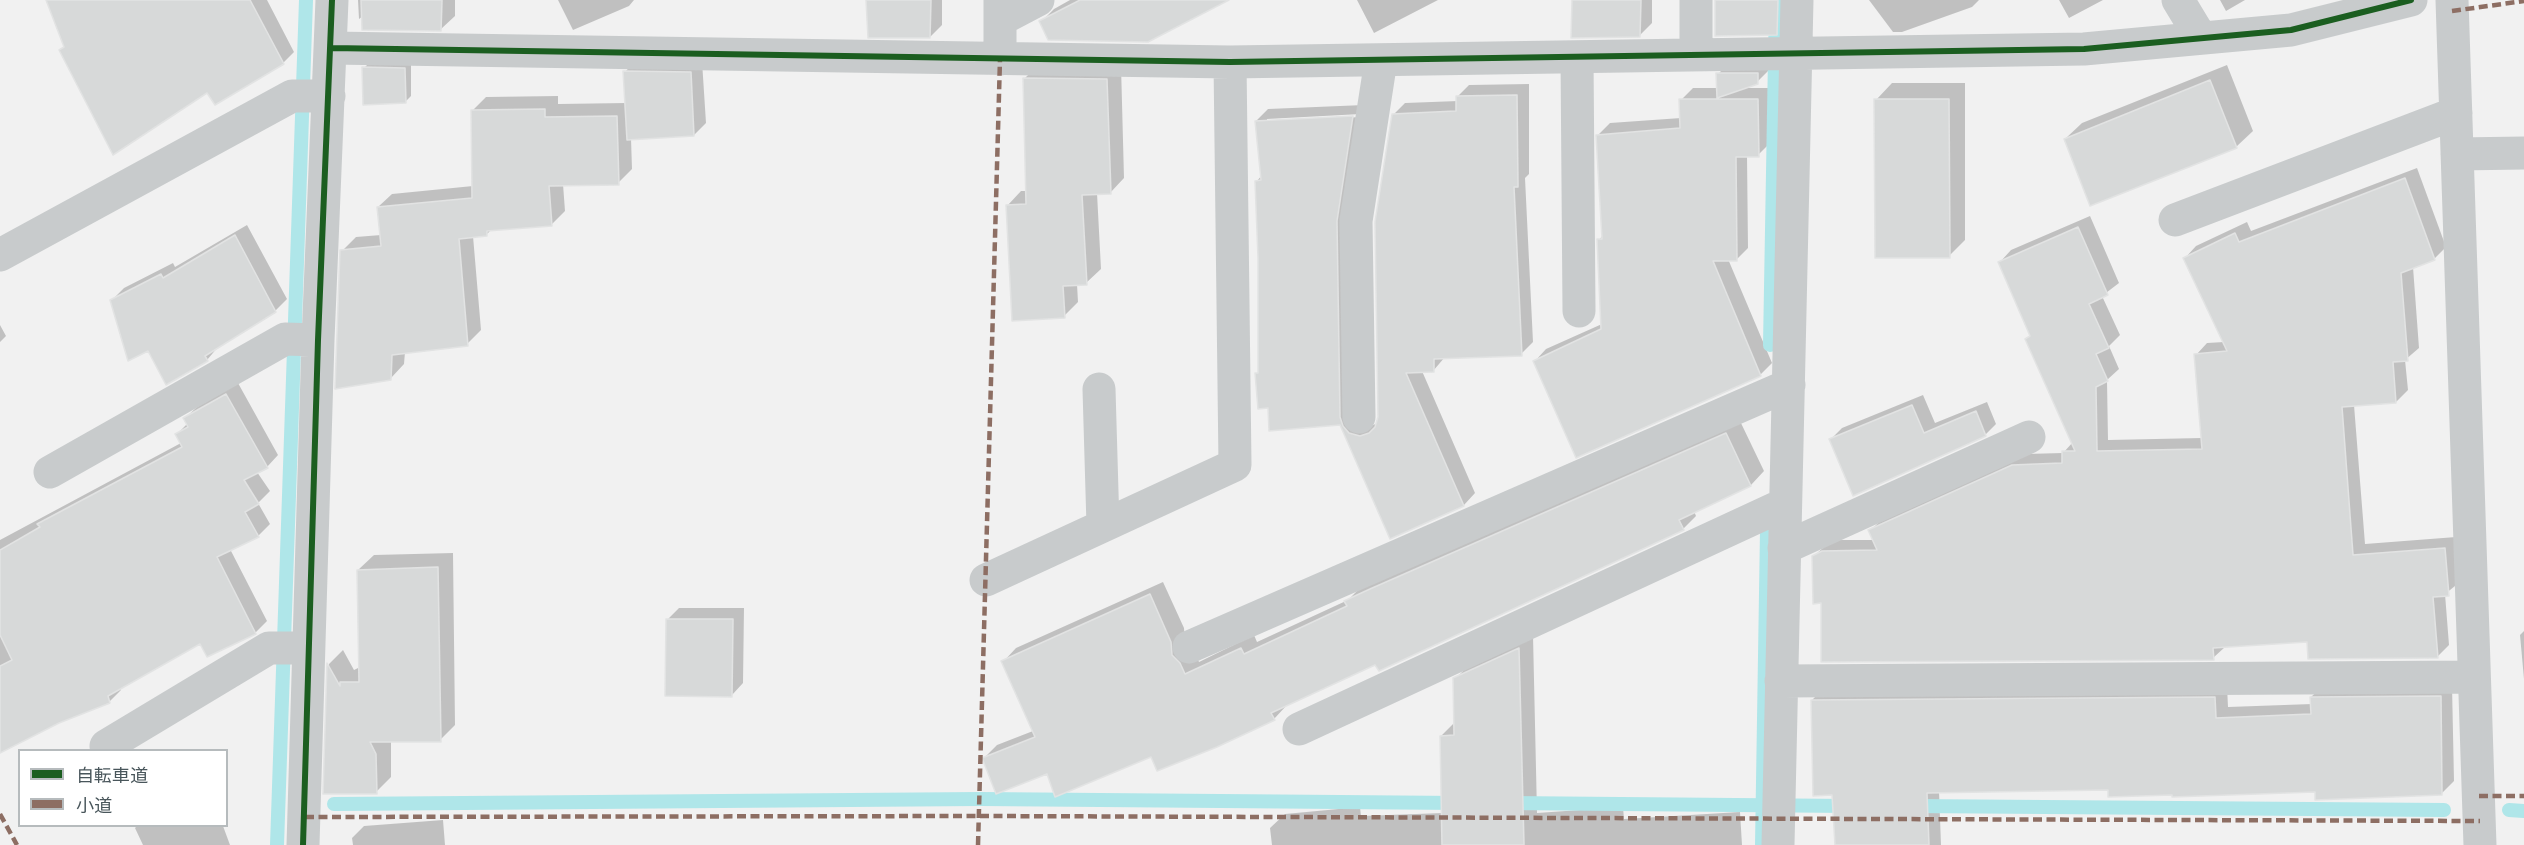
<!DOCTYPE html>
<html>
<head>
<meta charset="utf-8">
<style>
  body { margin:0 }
  #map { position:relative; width:2524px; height:845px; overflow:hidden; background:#f1f1f1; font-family:Montserrat,"Noto Sans JP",sans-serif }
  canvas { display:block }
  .legend { position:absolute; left:18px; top:749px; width:210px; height:78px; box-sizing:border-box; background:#fff; border:2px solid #b6bbbd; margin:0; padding:8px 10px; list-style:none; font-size:18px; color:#49565b }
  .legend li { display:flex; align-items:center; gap:12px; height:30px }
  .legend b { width:30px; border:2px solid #b6bbbd }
</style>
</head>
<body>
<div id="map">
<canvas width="2524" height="845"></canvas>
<ul class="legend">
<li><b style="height:8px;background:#1b5e20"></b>自転車道</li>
<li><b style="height:8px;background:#8d6e63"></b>小道</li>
</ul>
</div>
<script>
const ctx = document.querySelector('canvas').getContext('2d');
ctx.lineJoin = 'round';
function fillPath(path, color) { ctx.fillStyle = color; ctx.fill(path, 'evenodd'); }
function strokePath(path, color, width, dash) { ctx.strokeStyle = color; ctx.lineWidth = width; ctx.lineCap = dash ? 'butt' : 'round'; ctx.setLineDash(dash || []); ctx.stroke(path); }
fillPath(new Path2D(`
  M200 0H267L294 52 283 63Z
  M358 0H455V16L441 29 363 16 359 19Z
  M558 0H634L629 6 573 30Z
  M867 0H942V25L930 37Z
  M1070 0H1219L1041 22 1054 9Z
  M1357 0H1438L1374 33Z
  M1574 0H1652V23L1639 36Z
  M1716 0H1789V22L1777 33Z
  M1869 0H1979L1972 7 1902 32H1893Z
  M2059 0H2103L2069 18Z
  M2220 0H2245L2226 11Z
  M636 60 702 61 706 123 694 135 631 138 632 169 618 183 563 184 565 211 551 225 492 229 486 235 473 236 481 330 467 344 405 352 404 364 391 378 342 251 356 237 381 235 378 207 392 194 473 186 472 111 486 97 558 96V104L626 103 625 72Z
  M370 62 411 63V96L405 102 364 68Z
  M1730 62 1769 70 1757 82 1742 88H1769L1770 143 1758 155H1747L1748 248 1737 259H1728L1772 363 1760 375 1535 361 1546 349 1602 324 1599 240 1603 235 1598 135 1610 123 1681 118V100L1693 88H1718V74Z
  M1039 64 1121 65 1124 178 1110 193H1097L1101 269 1086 283 1077 284 1078 302 1064 316 1007 206 1021 191H1027L1025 78Z
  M2227 65 2253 131 2236 147 2065 139 2082 123Z
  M1892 83H1965V240L1949 256 1876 100Z
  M1529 84V174L1525 178 1533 342 1521 354 1445 357 1433 371H1422L1475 493 1464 505 1391 537 1341 423 1269 407 1257 373 1259 371V258L1257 181 1262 175 1256 121 1268 109 1364 105 1373 425 1378 423 1379 417 1393 115 1405 103 1458 101 1457 97 1469 85ZM1361 114V117L1267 122V119Z
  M2417 168 2446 247 2434 259 2413 267 2419 348 2405 360 2408 390 2396 402 2354 405 2365 544 2456 537 2460 582 2445 594 2449 645 2437 657 2309 641 2225 647 2213 658 1822 602 1814 556 1826 545 1835 540H1874L1870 531 1882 519 2025 454 2063 453 2073 442 2027 339 2031 335 2000 262 2011 250 2090 216 2119 283 2102 296 2120 335 2109 346 2119 369 2107 380 2108 440 2202 438 2196 355 2207 343 2224 342 2185 258 2196 246 2247 222 2251 231Z
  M247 225 287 299 275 311 218 347 207 360 148 349 112 300 124 288 173 263 175 267Z
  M0 325 6 336 0 342Z
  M238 383 278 455 267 467 257 472 270 491 258 503 270 524 258 536 230 549 267 621 256 632 208 655 201 641 120 688 121 690 110 701 58 721 0 751V540L181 443 177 434 188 423 185 418 197 407Z
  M1923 395 1935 423 1987 402 1996 424 1985 435 1831 439 1842 428Z
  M1740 421 1764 471 1751 485 1694 511 1696 516 1683 529 1376 663 1287 705 1274 719 1152 755 1048 772 984 758 997 745 1033 731 1003 662 1016 648 1163 582 1184 628 1185 641 1194 650 1199 662 1254 635 1257 642 1348 600 1360 588Z
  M453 553 455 725 440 740 391 741V777L376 792H325L329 664 343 650 354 670 360 667 358 570 374 555Z
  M679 608H744L743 683 732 695 667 620Z
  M2524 631V679L2520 635Z
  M1533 635 1537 813 1623 807 1624 819 1740 812 1742 845H1272L1270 828 1285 814 1360 807 1361 816 1443 813 1441 736 1455 722V679L1470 664Z
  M2452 685 2454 781 2442 793 2316 790 2174 793 2109 789 1939 791 1941 845H1837L1834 794 1812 700 1824 688 2227 686 2228 707 2312 704 2311 697 2323 686Z
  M443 820 445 845H353L352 838 364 826Z
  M137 826H223L230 845H143L135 828Z`), '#0003');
strokePath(new Path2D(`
  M1770 345 1776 0
  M1506 803 1850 806
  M334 804 980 799 1460 803
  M1911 806 2444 810
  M2509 810 2524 811
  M277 845 306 0
  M1762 845 1767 530`), '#afe6e9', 14);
const building = new Path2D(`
  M46 0H250L284 64 215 105 207 93 113 155 59 50 64 47Z
  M361 0H442L441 31 362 30Z
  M866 0H931L930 38H868Z
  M1080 0H1229L1148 42 1048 40 1039 21Z
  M1572 0H1641L1640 37 1571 38Z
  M1715 0H1778L1777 35 1715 36Z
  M362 67 405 68 406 103 363 105Z
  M623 71 691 72 694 136 627 140Z
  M1716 73H1758V84L1717 98Z
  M1023 78 1107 79 1111 194 1082 195 1087 285 1063 286 1065 318 1012 321 1006 205 1026 204Z
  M2210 80 2237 148 2090 206 2064 139Z
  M1517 95 1518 187H1514L1522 356 1434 359V372L1406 373 1464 506 1390 539 1340 425 1269 431 1268 408 1258 409 1255 373H1258V258L1255 181 1261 180 1255 121 1353 116 1337 221 1340 417 1343 426 1349 433 1360 436 1369 433 1375 427 1378 417 1375 222 1392 114 1456 111V96Z
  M1679 99H1758L1759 157H1736L1737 261H1713L1761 376 1576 458 1533 361 1601 329 1597 239H1602L1596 135 1680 128Z
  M1874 99H1949L1950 258H1875Z
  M545 109V117L617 116 619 185 549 186 552 226 487 231V236L459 239 468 346 392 355 391 380 335 389 340 250 381 246 377 207 472 198 471 110Z
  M2405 178 2435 260 2401 273 2408 361 2393 362 2396 403 2342 407 2353 555 2445 548 2449 596 2433 597 2438 658 2308 659 2307 642 2213 648 2214 660 1821 662V603L1813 604 1812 556 1822 551 1877 550 1868 530 2012 465 2062 463V451H2075L2025 339 2030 336 1998 262 2078 227 2108 295 2089 304 2109 348 2096 354 2108 381 2096 387 2097 451 2202 449 2194 354 2227 351 2183 258 2235 233 2239 242Z
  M235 235 276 312 205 356 208 361 166 385 148 351 128 361 110 300 161 274 163 278Z
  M226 394 268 468 244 480 259 504 245 512 259 537 217 557 256 634 207 657 200 644 108 696 110 703 59 723 0 753V666L12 660 0 635V550L40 527 37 524 182 447 175 434 188 427 183 418Z
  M1912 405 1924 433 1976 411 1986 436 1853 496 1829 439Z
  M1726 433 1751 486 1679 520 1684 530 1379 671 1375 665 1271 713 1275 720 1217 747 1157 771 1151 757 1055 797 1047 774 996 794 982 758 1035 737 1001 661 1150 594 1171 642 1172 655 1180 663 1185 674 1241 648 1244 654 1347 606 1344 601 1370 589Z
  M438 567 441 742H370L376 754 377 794H323L327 663 340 686V682H359L357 570Z
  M666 619H733L732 697 665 696Z
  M1519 648 1524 845H1442L1440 736 1454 735 1453 678Z
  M2441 696 2442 795 2315 800V792L2172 797V795L2108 797V790L1927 793 1929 845H1835L1832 795 1813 796 1811 700 2215 697 2216 718 2311 714 2310 697Z`);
fillPath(building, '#d7d9d9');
strokePath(building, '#e2e3e3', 1.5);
strokePath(new Path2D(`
  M1696 0V54
  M2178 0 2201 38
  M2452 0 2480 845
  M1000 20 1038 0
  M331 48 1230 62 2084 49 2291 30 2411 0
  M1577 57 1579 311
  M1000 59V0
  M2457 154 2524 153
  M2175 220 2456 113
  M0 255 292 96H329
  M1099 389 1103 526
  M1359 417 1356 221 1381 60
  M50 472 285 339 318 340
  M1784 548 2029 437
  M986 580 1235 465 1230 62
  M1189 647 1789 385
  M1781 681 2474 677
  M1299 729 1785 504
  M106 746 269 648H308
  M303 845 318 340 332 0
  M1778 845 1797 0`), '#c8cbcc', 33);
strokePath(new Path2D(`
  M2452 11 2524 1
  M2479 796H2524
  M0 814 17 845
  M305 817 979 816 2480 821
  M978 845 1000 59`), '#8d6e63', 4.5, [9, 4.5]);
strokePath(new Path2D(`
  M331 48 1230 62 2084 49 2291 30 2411 0
  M303 845 318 340 332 0`), '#1b5e20', 6);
</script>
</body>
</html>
